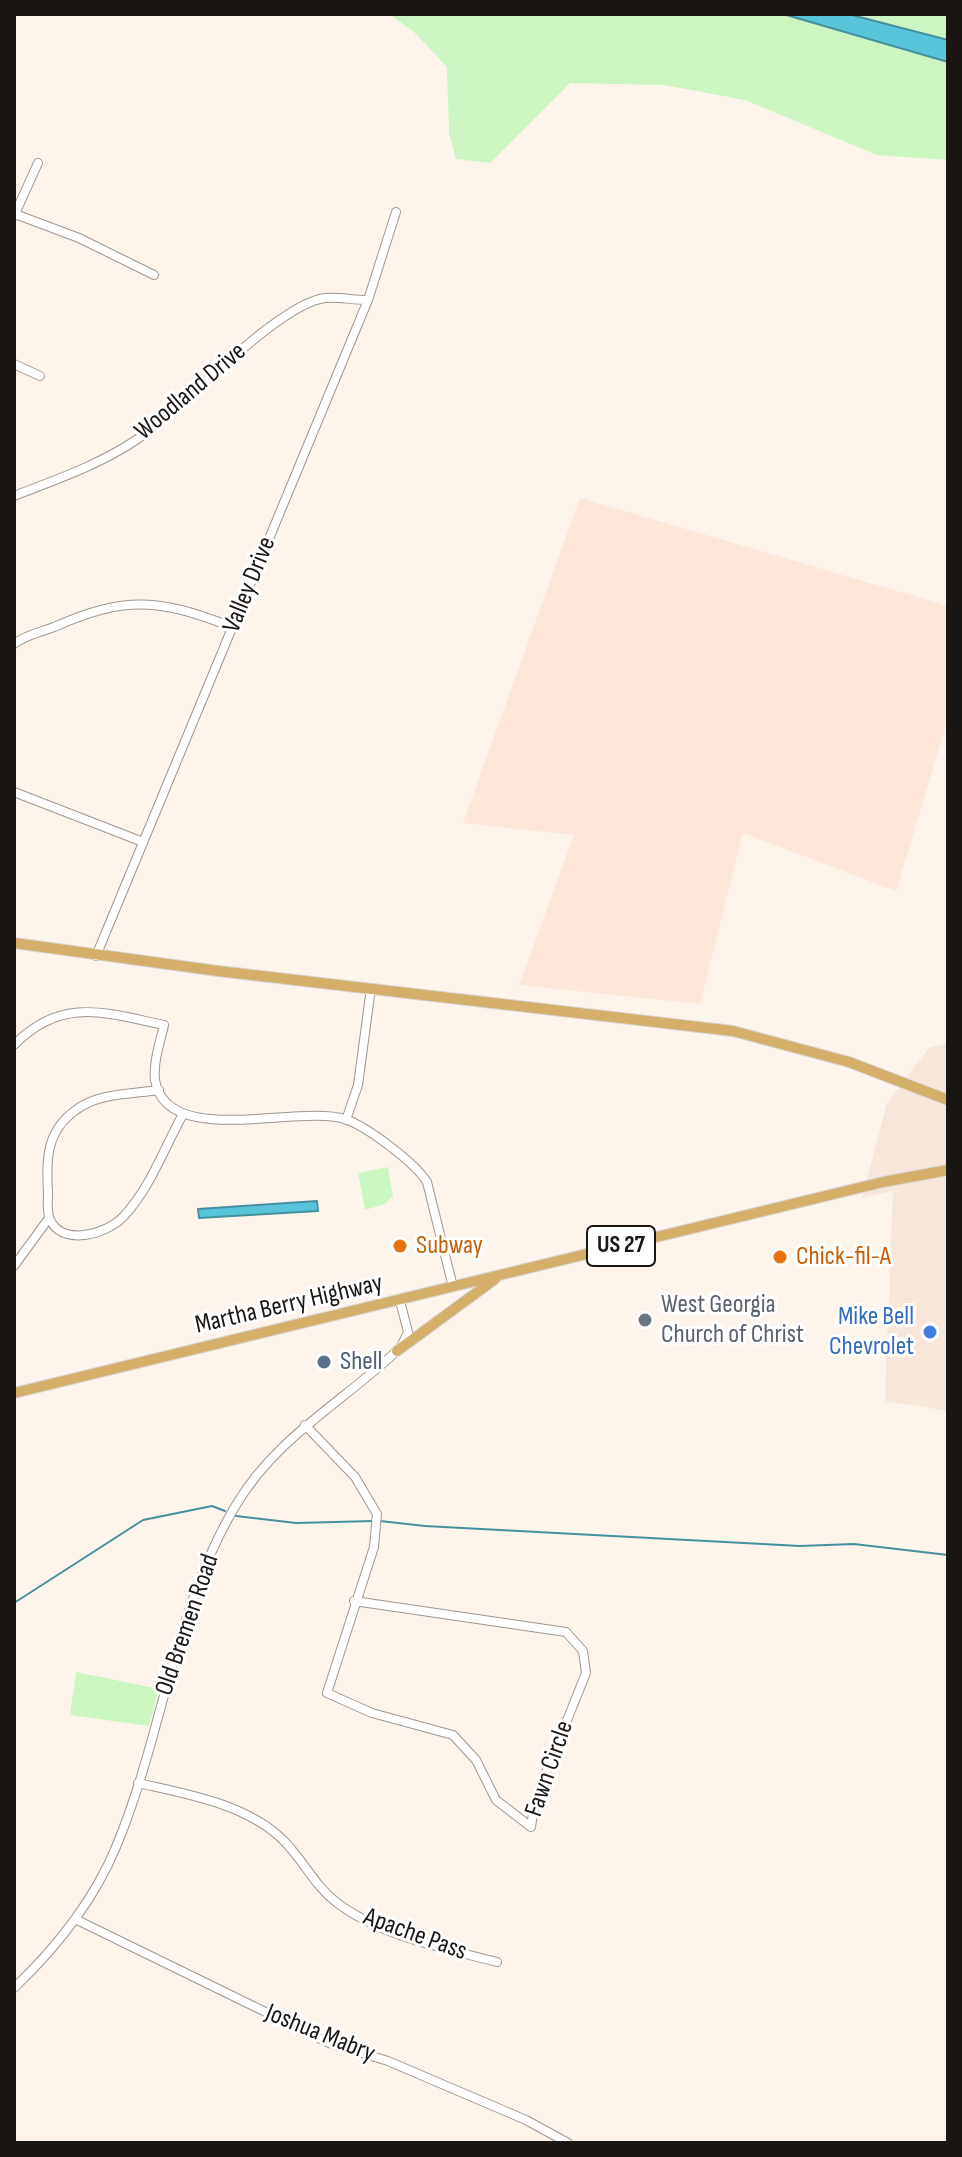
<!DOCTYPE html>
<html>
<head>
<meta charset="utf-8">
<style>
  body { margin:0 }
  #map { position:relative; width:962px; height:2157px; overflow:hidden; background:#fdf4ec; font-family:"Sofia Sans Condensed",sans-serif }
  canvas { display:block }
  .frame { position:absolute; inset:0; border:16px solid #191614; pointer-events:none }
</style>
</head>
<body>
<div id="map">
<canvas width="962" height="2157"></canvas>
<div class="frame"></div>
</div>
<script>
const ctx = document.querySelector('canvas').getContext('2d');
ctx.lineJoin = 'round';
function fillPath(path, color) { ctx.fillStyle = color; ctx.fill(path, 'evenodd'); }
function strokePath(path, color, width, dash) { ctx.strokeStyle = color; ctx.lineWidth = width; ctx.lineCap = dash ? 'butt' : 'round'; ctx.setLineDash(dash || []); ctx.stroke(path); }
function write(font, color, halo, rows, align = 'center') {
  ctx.font = font + ' "Sofia Sans Condensed",sans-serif'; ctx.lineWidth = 6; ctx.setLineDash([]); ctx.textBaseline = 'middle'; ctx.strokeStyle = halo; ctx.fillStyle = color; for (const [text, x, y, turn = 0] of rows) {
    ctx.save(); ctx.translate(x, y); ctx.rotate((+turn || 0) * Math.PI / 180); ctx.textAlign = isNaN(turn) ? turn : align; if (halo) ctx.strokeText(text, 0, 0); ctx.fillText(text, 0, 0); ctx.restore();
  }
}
fillPath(new Path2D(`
  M948 1043V1411L885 1401 893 1191 862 1198 887 1103 929 1048Z`), '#f7e7db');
fillPath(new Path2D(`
  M580 498 948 606V718L896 891 743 833 700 1004 519 985 574 835 463 823Z`), '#fde6da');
fillPath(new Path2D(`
  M389 14H783L948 62V160L877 155 745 100 664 85 570 83 490 163 456 159 449 133 447 67 414 32Z
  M848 14H948V40Z
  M388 1167 393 1196 385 1204 365 1210 358 1173Z
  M76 1672 159 1689 149 1726 70 1715Z`), '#cbf6c2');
const water = new Path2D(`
  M783 14H848L948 40V62Z
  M317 1201 318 1211 199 1218 198 1209Z`);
fillPath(water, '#58c5da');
strokePath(water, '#45909f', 2);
strokePath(new Path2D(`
  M236 1516 296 1523 374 1521
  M380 1521 425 1526 800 1546 854 1544 948 1555
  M14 1603 143 1520 212 1506 225 1511`), '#45909f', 2);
const minor = new Path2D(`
  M15 214 79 238 154 275
  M14 216 38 163
  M14 364 40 376
  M14 496C55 480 99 465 136 440 180 410 279 303 325 298 338 297 354 300 368 300
  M14 644C25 635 41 632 54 627 126 595 160 599 232 627
  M14 792 143 842
  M96 956 368 300 396 212
  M14 1045C62 996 106 1013 164 1025 160 1042 153 1063 155 1080 166 1149 297 1104 345 1119 368 1127 415 1163 427 1182L453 1287
  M159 1090C133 1094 97 1093 76 1110 46 1131 46 1160 48 1192 48 1199 47 1210 49 1217 60 1248 107 1234 123 1217 149 1190 164 1149 182 1116
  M346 1120 358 1085 371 988
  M14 1266 49 1218
  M305 1425 355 1477 377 1514 374 1547 327 1693 372 1713 453 1735 476 1760 496 1800 531 1827 535 1800 586 1673 583 1651 566 1632 354 1601
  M138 1783C186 1794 248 1804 284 1841 303 1860 315 1886 336 1902 380 1936 444 1948 497 1962
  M75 1919 329 2043 388 2061 526 2120 568 2143
  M14 1988C56 1948 94 1900 116 1847 163 1735 173 1610 236 1505 277 1436 345 1401 401 1347L408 1332 400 1301`);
const major = new Path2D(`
  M14 943 218 971 733 1031 849 1062 948 1100
  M397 1351 495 1279
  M14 1393 883 1182 948 1170`);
strokePath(minor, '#a09790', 10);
strokePath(major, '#d6d5d5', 12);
strokePath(minor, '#fff', 8);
strokePath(major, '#d3af6a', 10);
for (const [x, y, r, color] of [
  [400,1246,8,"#e8710a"],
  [780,1257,8,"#e8710a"],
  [645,1320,8,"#6b7280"],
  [930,1332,8,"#3f7fe0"],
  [324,1362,8,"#5c6f8a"]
]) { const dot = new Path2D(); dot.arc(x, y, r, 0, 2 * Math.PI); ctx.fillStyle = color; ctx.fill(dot); strokePath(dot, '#fff', 3); }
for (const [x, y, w] of [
  [621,1246,68]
]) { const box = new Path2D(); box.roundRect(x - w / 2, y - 20, w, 40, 6); ctx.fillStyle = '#fff'; ctx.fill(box); strokePath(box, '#191614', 2); }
write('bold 24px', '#191614', null, [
  ["US 27",621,1246]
]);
write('26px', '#191614', '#fff', [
  ["Woodland Drive",191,392,-40],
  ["Valley Drive",250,585,-68],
  ["Martha Berry Highway",289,1305,-13],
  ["Old Bremen Road",188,1625,-71],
  ["Fawn Circle",550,1769,-71],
  ["Apache Pass",415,1935,20],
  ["Joshua Mabry",320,2034,22]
]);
write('26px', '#c56008', '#fff', [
  ["Subway",416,1246],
  ["Chick-fil-A",796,1257]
], 'left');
write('26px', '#5b616d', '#fff', [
  ["West Georgia",661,1305],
  ["Church of Christ",661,1335]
], 'left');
write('26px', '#366cbe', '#fff', [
  ["Mike Bell",914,1317],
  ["Chevrolet",914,1347]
], 'right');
write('26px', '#4e5e75', '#fff', [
  ["Shell",340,1362]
], 'left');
</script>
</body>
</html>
